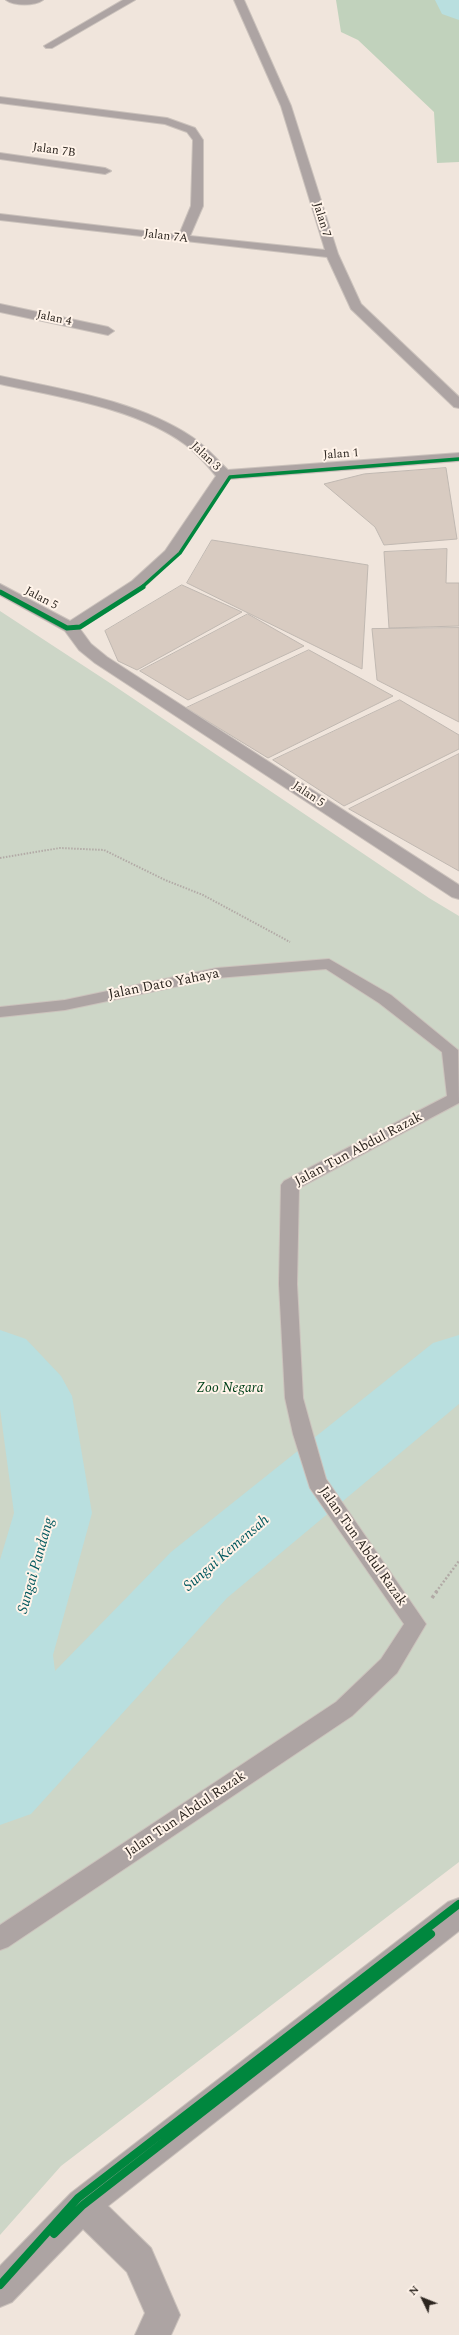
<!DOCTYPE html>
<html>
<head>
<meta charset="utf-8">
<style>
  body { margin:0 }
  #map { position:relative; width:459px; height:2335px; overflow:hidden; background:#f0e5dc; font-family:Spectral,serif }
  canvas { display:block }
  .north { position:absolute; left:403px; top:2279px; width:40px; height:40px; -webkit-text-stroke:3px #fff3e9; paint-order:stroke; rotate:313deg; font-size:11px; font-weight:700; line-height:16px; text-align:center; color:#2c251f }
  .north::after { content:''; display:block; margin:auto; width:14px; height:18px; background:#2c251f; clip-path:polygon(50% 0,100% 100%,50% 72%,0 100%) }
</style>
</head>
<body>
<div id="map">
<canvas width="459" height="2335"></canvas>
<div class="north">N</div>
</div>
<script>
const ctx = document.querySelector('canvas').getContext('2d');
ctx.lineJoin = 'round';
function fillPath(path, color) { ctx.fillStyle = color; ctx.fill(path, 'evenodd'); }
function strokePath(path, color, width, dash) { ctx.strokeStyle = color; ctx.lineWidth = width; ctx.lineCap = dash ? 'butt' : 'round'; ctx.setLineDash(dash || []); ctx.stroke(path); }
function write(font, color, halo, rows, align = 'center') {
  ctx.font = font + ' Spectral,serif'; ctx.lineWidth = 4; ctx.setLineDash([]); ctx.textBaseline = 'middle'; ctx.strokeStyle = halo; ctx.fillStyle = color; for (const [text, x, y, turn = 0] of rows) {
    ctx.save(); ctx.translate(x, y); ctx.rotate((+turn || 0) * Math.PI / 180); ctx.textAlign = isNaN(turn) ? turn : align; if (halo) ctx.strokeText(text, 0, 0); ctx.fillText(text, 0, 0); ctx.restore();
  }
}
fillPath(new Path2D(`
  M0 611 113 685 429 898 459 916V1862L61 2166 0 2235Z`), '#cdd6c7');
fillPath(new Path2D(`
  M336 0H459V162L437 163 434 112 358 40 341 32Z`), '#c1d2bc');
fillPath(new Path2D(`
  M435 0H459V20L442 14Z
  M0 1330 26 1339 61 1376 72 1396 92 1513 53 1655 55 1671 171 1552 433 1343 459 1335V1404L227 1598 31 1814 0 1825V1560L14 1513 0 1409Z`), '#b9dfdf');
const building = new Path2D(`
  M446 468 457 539 384 545 375 527 324 484 364 474Z
  M212 540 368 565 362 669 187 583Z
  M447 549 446 583H459V626L389 628 384 552Z
  M182 585 242 612 137 670 118 661 105 631Z
  M248 614 304 646 188 700 140 671Z
  M459 628V722L377 680 372 629Z
  M309 650 393 696 268 758 186 708Z
  M400 700 459 735V749L344 806 273 760Z
  M459 754V871L349 809Z`);
fillPath(building, '#d8cbc1');
strokePath(building, '#c0b8b1', 1);
const lane = new Path2D(`
  M329 959 391 995 458 1050 459 1103 299 1188 297 1284 303 1398 313 1434 326 1479 426 1624 397 1673 352 1716 8 1947 0 1950V1925L336 1702 381 1659 404 1624 310 1488 293 1434 285 1398 279 1284 281 1185 284 1181 447 1096 442 1052 379 1003 326 969 217 978 65 1010 0 1017V1007L65 1000 217 968Z`);
const street = new Path2D(`
  M6 0H43C35 6 14 6 6 0Z
  M123 0H135L52 48H46L44 46Z
  M234 0H244L291 106 338 254 361 304 459 397V408L454 407 351 309 327 257 0 220V214L179 235 191 206 193 140 187 132 165 124 0 103V97L167 118 195 128 203 140V206L190 236 325 250 281 106Z
  M0 153 105 168 111 171 105 174 0 159Z
  M0 304 108 327 114 331 108 335 0 312Z
  M0 376C64 390 136 400 192 437 206 446 216 459 228 470L459 453V461L229 479 176 557 144 587 80 629 91 644 107 657 459 885V899L452 897 95 663 79 650 65 631 0 595V584L70 621 132 581 165 551 216 476C207 465 197 454 186 445 137 408 59 397 0 384Z
  M459 1898V1931L108 2206 151 2248 180 2315 171 2335H135L145 2313 127 2272 83 2229 12 2302 0 2307V2266L71 2193 448 1902Z`);
strokePath(lane, '#cbc2bc', 2);
strokePath(street, '#cbc2bc', 2);
strokePath(new Path2D(`
  M0 858 60 848 104 850 165 880 203 895 290 942`), '#b2aaa6', 2, [1.5, 1.5]);
strokePath(new Path2D(`
  M436 1592 459 1561`), '#b2aaa6', 2.5, [2, 2]);
strokePath(new Path2D(`
  M432 1598 437 1591`), '#b2aaa6', 3.5, [3, 3]);
fillPath(lane, '#ada4a3');
fillPath(street, '#ada4a3');
strokePath(new Path2D(`
  M141 588 180 553 230 477 459 459`), '#00873e', 3.5);
strokePath(new Path2D(`
  M0 592 67 628 80 627 143 587`), '#00873e', 5);
strokePath(new Path2D(`
  M54 2234 83 2205 431 1934
  M0 2285 78 2198 459 1904`), '#00873e', 8);
write('12px', '#2c251f', '#fff3e9', [
  ["Jalan 7B",54,151,8],
  ["Jalan 7",321,220,73],
  ["Jalan 7A",166,237,7],
  ["Jalan 4",54,319,12],
  ["Jalan 1",341,455,-4],
  ["Jalan 3",205,457,43],
  ["Jalan 5",41,599,28],
  ["Jalan 5",308,795,34]
]);
write('14px', '#2c251f', '#fff3e9', [
  ["Jalan Dato Yahaya",164,985,-11],
  ["Jalan Tun Abdul Razak",359,1150,-28],
  ["Jalan Tun Abdul Razak",362,1547,55],
  ["Jalan Tun Abdul Razak",186,1815,-34]
]);
write('italic 14px', '#004019', '#fff3e9', [
  ["Zoo Negara",230,1389]
]);
write('italic 15px', '#00585e', '#fff3e9', [
  ["Sungai Kemensah",227,1554,-41],
  ["Sungai Pandang",37,1566,-74]
]);
</script>
</body>
</html>
